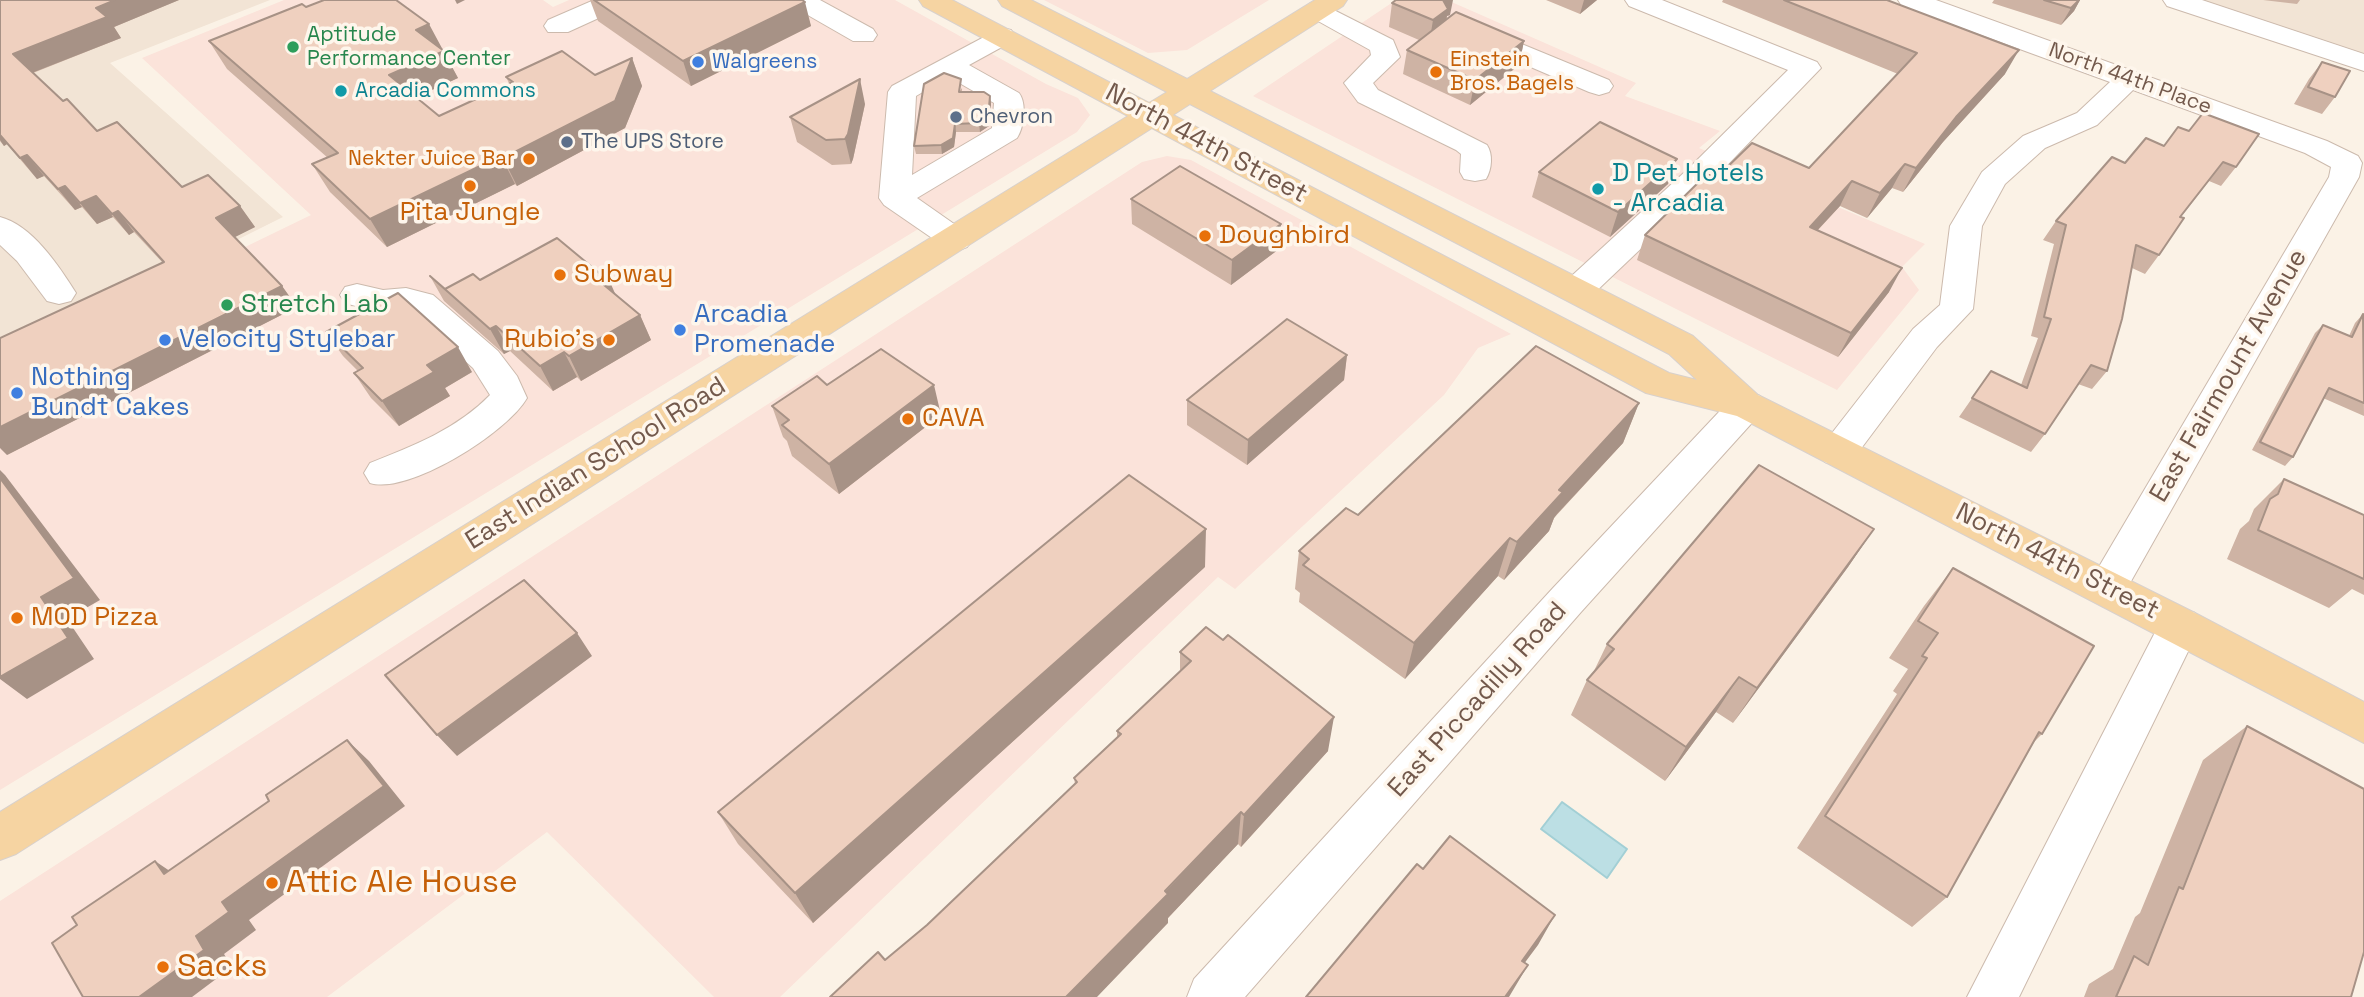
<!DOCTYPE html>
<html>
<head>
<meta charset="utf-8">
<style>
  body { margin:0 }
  canvas { display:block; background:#fbf2e6 }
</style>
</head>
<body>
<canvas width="2364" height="997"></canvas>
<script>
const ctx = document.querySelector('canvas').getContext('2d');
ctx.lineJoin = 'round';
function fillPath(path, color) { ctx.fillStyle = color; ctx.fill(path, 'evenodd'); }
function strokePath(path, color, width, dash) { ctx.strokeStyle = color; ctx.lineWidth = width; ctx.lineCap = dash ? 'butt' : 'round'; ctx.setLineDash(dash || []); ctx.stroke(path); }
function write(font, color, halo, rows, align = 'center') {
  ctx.font = font + ' "Space Grotesk",sans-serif'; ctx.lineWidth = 7; ctx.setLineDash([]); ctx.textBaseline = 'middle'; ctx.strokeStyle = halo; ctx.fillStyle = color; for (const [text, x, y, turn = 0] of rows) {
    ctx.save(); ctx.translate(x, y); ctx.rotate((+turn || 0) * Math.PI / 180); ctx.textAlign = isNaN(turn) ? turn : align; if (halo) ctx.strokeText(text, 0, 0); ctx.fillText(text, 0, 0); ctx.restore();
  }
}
fillPath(new Path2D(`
  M0 0H270L110 63 283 217 0 358Z
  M2173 0H2364V63Z`), '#f2e4d5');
fillPath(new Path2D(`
  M284 0H543L553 7 569 0H895L1046 84 1078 98 1090 115 1077 132 0 790V366L311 215 142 58Z
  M1044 0H1269L1187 50 1148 53Z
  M1396 0H1447L1636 83 1625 96 1720 131 1699 148 1925 244 1902 267 1919 290 1837 390 1253 96Z
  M1167 156 1191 160 1511 334 1478 348 1444 395 1235 589 1218 577 780 997H714L547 832 327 997H0V901L1142 162Z`), '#fbe3da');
const water = new Path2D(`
  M1562 802 1627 849 1607 878 1541 829Z`);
fillPath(water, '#bcdfe4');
strokePath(water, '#a2cfd5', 2);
const minor = new Path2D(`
  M594 0H629L625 6 568 32H548L544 26 548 20Z
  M788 0H820L873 29 877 35 873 41H853L792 6Z
  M1625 0H1662L1817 62 1821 68 1710 183 1589 298 1577 301 1565 298 1560 290 1565 282 1688 169 1788 70 1629 6Z
  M1898 0H1936L2327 141 2358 156 2362 163 2359 177 2121 599 2107 604 2093 599 2087 587 2329 177 2331 167 2305 153 2133 90 2097 125 2045 148 2005 184 1982 226 1973 309 1937 347 1851 462 1838 466 1825 462 1819 452 1825 442 1913 329 1940 305 1950 226 1982 172 2023 136 2077 113 2110 82 1902 6Z
  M2163 0H2202L2364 54V71L2167 6Z
  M1318 2 1393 40 1400 57 1373 83 1378 90 1487 145C1493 154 1492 169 1486 179L1475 181 1464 179 1460 172 1461 154 1456 150 1358 102 1344 83 1371 55 1370 50 1309 16 1305 10 1309 4Z
  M1473 24 1609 80 1613 86 1609 92 1599 95 1589 92 1463 38 1459 32 1463 26Z
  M1001 28 1011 30 1015 36 1011 42 969 65 1019 93C1027 103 1024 128 1017 138L917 198 967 233 972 240 967 247 956 251 945 247 884 205 879 198 888 92 892 86ZM949 77 994 103 992 128 912 175 916 96Z
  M0 217C32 225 59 266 76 293L71 301 59 304 47 301 17 261 0 245Z
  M357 284 383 290 406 288 433 295 498 351 517 376 527 398C507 433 408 495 370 483L364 473 370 463C413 446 457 429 490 395L473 368 409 311 383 314 345 303 340 295 345 287Z
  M1747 392 1760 396 1765 405 1760 414 1581 612 1245 997H1187L1194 979 1553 588 1734 396Z
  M2180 608 2195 613 2201 625 2019 997H1967L2165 613Z`);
const major = new Path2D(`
  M919 0H952L1149 103 1167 92 1002 6 998 0H1031L1187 79 1315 0H1347L1343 6 1210 91 1693 336 1758 395 2195 613 2364 702V743L1737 416 1646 393 1152 128 16 854 0 860V812L1128 116 923 6ZM1190 104 1669 354 1697 380 1669 373 1173 115Z`);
strokePath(minor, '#ccbaad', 2);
strokePath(major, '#d8d1cd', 2);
fillPath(minor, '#fff');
fillPath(major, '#f6d4a2');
fillPath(new Path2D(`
  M0 0H179L114 27 121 38 33 73 97 131 182 187 240 206 255 227 235 237 282 286 297 307 7 455 162 262 134 232 129 235 113 217 97 224 82 207 75 210 44 176 37 179 7 144 4 146 0 141Z
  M590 0H802L811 26 691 86 598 21Z
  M1546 0H1597L1580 14Z
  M1723 0H1887L2005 74 1943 142 1903 192 1892 188 1867 218 1840 206 1818 230 1889 292 1838 357 1637 260 1645 235 1716 178 1809 168 1898 74 1722 2Z
  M1994 0H2080L2074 11 2061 25 1992 3Z
  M2263 0H2300L2297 4Z
  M1392 3 1450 15 1447 16 1446 20 1524 41 1519 65 1470 105 1403 74 1407 50 1419 40 1389 27Z
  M306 7 441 48 458 78 416 97 439 116 509 83 506 77 595 75 632 58 642 86 625 128 517 186 515 184 387 247 330 192 312 164 328 158 227 69 209 41Z
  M2322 62 2335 97 2322 114 2294 104 2309 79Z
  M962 88V92L990 96 991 104 989 126 980 132H956L954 147 942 154H916L914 146Z
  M865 104 853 159 851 164 832 165 797 142 790 117Z
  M2178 127 2236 167 2221 186 2209 181 2181 217 2159 255 2145 274 2132 268 2107 371 2092 389 2078 384 2045 434 2031 452 1959 417 1991 371 2021 385 2038 338 2031 336 2054 244 2043 240 2056 221 2125 163 2164 146Z
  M1677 159 1668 184 1610 237 1532 197 1539 172Z
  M1131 199 1281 224 1279 249 1231 285 1132 224Z
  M430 276 445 289 480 280 615 295 640 315 651 340 581 381 577 377 553 391 510 351 504 354 444 301Z
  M2363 314 2364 416 2323 398 2293 457 2285 466 2252 450 2315 333 2323 325 2349 336 2355 323Z
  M326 332 472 372 445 388 450 396 399 426 371 398 354 373 358 371 343 356Z
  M1347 355 1344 380 1247 465 1187 425V400Z
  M827 385 941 415 839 494 792 456 787 441 783 437 772 406Z
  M1639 403 1623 443 1554 518 1549 531 1504 580 1498 576 1405 679 1299 602 1300 593 1295 589 1299 551 1358 515Z
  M2284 479 2364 515V595L2352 589 2329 608 2227 559 2240 529 2249 521 2254 509Z
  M1874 529 1848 567 1733 723 1716 712 1665 781 1571 715 1587 680 1593 673 1607 644Z
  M1205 567 813 923 738 844 718 812Z
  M1953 568 2042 734 2034 742 1947 897 1912 927 1797 848 1897 694 1893 691 1908 669 1889 658 1924 606Z
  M1180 652 1328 751 1241 847 1238 844 1168 918V923L885 960 927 925 1075 784 1074 778 1117 737V731L1180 672Z
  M2247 726 2351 997H2084L2089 984 2113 969 2135 917 2140 913 2203 760Z`), '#ceb3a4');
fillPath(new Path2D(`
  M115 0H179L114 27 121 38 29 74 13 54 96 8Z
  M455 0H465L457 4Z
  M1443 0H1453L1450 15 1447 16 1444 33 1429 45 1433 20Z
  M1584 0H1597L1580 14Z
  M2079 0H2080L2074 11 2061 25 2071 8Z
  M805 2 811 26 691 86 683 61Z
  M429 24 458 78 404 103 389 75 416 30Z
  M1524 41 1519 65 1470 105 1475 80Z
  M2019 50 2005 74 1943 142 1903 192 1916 168 1956 117Z
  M632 58 642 86 625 128 517 186 503 158Z
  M860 79 865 104 853 159 851 164 845 139Z
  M990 96 991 104 989 126 980 132 979 123Z
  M955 124 956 132 954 147 942 154 941 145Z
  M0 135 7 144 4 146 0 140Z
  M27 155 44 176 37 179 20 158Z
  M501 156 515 184 387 247 370 219Z
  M1677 159 1668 184 1610 237 1618 212Z
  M1905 164 1892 188 1867 218 1880 193Z
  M1852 181 1840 206 1798 251 1810 227Z
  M65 186 82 207 75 210 58 189Z
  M96 196 113 217 97 224 80 203Z
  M240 206 255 227 231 239 216 218Z
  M118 211 134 232 129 235 112 214Z
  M1281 224 1279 249 1231 285 1232 260Z
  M1902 268 1889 292 1838 357 1851 333Z
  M610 282 621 307 604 285Z
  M282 286 297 307 7 455 0 448V427Z
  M640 315 651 340 581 381 569 356Z
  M496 326 510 351 504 354 490 329Z
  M458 347 472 372 445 388 450 396 399 426 382 401 427 365Z
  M564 352 577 377 553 391 540 366Z
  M1347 355 1344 380 1247 465 1248 440Z
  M934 385 941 415 839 494 829 464Z
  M1639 403 1623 443 1557 514 1554 518 1549 531 1504 580 1517 542 1571 475Z
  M0 470 5 475 100 600 67 619 94 659 27 699 0 679V677L41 597 0 478Z
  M1206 529 1205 567 813 923 795 893Z
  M1874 529 1848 567 1733 723 1757 688Z
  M1510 538 1498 576 1405 679 1414 643Z
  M577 633 592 656 457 756 437 735Z
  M1739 677 1716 712 1665 781 1686 747Z
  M1334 717 1328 751 1241 847 1244 815Z
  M347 740 369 761 405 806 249 920 256 930 224 954 232 967 192 997H139L196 936Z
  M1241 812 1238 844 1168 918V923L1097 997H1066Z
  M155 861 183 880 164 874Z
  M1555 915 1538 945 1506 988 1522 961Z
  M1528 965 1509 997H1505Z`), '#a79286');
const building = new Path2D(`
  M0 0H115L96 8 107 17 13 54 63 101 67 99 97 131 117 122 182 187 208 175 240 206 216 218 282 286 0 427V338L164 262 118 211 112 214 96 196 80 203 65 186 58 189 27 155 20 158 0 135Z
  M324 0H396L429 24 416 30 444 51 389 75 439 116 513 82 506 77 562 51 595 75 632 58 615 101 503 158 501 156 370 219 312 164 338 153 209 41 302 4 306 7Z
  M594 0H802L805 2 683 61Z
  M1396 0H1443L1448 9 1433 20 1392 3Z
  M1784 0H1887L2019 50 1956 117 1916 168 1905 164 1880 193 1852 181 1810 227 1902 268 1851 333 1645 235 1707 174 1716 178 1752 143 1809 168 1917 53Z
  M2044 0H2079L2071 8Z
  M1456 12 1524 41 1475 80 1407 50Z
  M2322 62 2350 71 2335 97 2308 87Z
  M944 73 961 79 959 92H984L990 96 988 118 979 123 955 124 953 138 941 145 914 146 924 84Z
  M860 79 848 134 845 139 826 140 790 117Z
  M2203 113 2259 134 2236 167 2223 162 2180 217 2184 218 2159 255 2136 245 2122 319 2107 371 2091 365 2045 434 1972 398 1991 371 2027 388 2051 319 2044 317 2066 225 2056 221 2112 157 2125 163 2146 138 2164 146 2178 127 2189 131Z
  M1600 122 1677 159 1618 212 1539 172Z
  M1180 166 1281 224 1232 260 1131 199Z
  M557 238 610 282 604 285 640 315 569 356 564 352 540 366 496 326 490 329 430 276 445 289 473 274 480 280Z
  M398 293 458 347 427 365 434 372 382 401 354 373 363 368 326 332Z
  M2363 314 2364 403 2329 388 2293 457 2260 442 2323 325 2352 337Z
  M1287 319 1347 355 1248 440 1187 400Z
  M1536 346 1639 403 1559 490 1563 492 1517 542 1510 538 1414 643 1303 565 1309 559 1299 551 1346 508 1358 515Z
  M881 349 934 385 829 464 782 425 789 420 772 406 817 376 827 385Z
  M1759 465 1874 529 1757 688 1739 677 1686 747 1587 680 1614 649 1607 644Z
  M1129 475 1206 529 795 893 718 812Z
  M0 478 74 578 41 597 68 638 0 677Z
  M2284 479 2364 515V579L2258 530 2270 499 2278 494Z
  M1953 568 2094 646 2042 734 2039 732 1947 897 1825 816 1927 658 1922 656 1938 633 1918 621Z
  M524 580 577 633 437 735 385 675Z
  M1206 627 1223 640 1228 635 1334 717 1244 815 1241 812 1165 891 1168 894 1066 997H830L878 952 885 960 927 925 1077 782 1074 778 1121 734 1117 731 1191 661 1180 652Z
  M2247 726 2364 789V952L2351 997H2116L2134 956 2148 965 2179 887 2183 889Z
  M347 740 384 786 222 902 229 912 196 936 204 950 139 997H83L52 943 77 925 72 917 155 861 164 874 269 801 266 795Z
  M1450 836 1555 915 1522 961 1528 965 1505 997H1306L1417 864 1423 869Z`);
fillPath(building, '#efd0bf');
strokePath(building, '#a79286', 2);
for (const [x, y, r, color] of [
  [293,47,7,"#2e9e5b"],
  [698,62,7,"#3f7fe0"],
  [1436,72,7,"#e8710a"],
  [341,91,7,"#0f9aa8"],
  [956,117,7,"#5c6f8a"],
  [567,142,7,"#5c6f8a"],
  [529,159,7,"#e8710a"],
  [470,186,7,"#e8710a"],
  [1598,189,7,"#0f9aa8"],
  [1205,236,7,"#e8710a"],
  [560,275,7,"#e8710a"],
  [227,305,7,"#2e9e5b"],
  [680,330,7,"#3f7fe0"],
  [165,340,7,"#3f7fe0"],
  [609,340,7,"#e8710a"],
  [17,393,7,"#3f7fe0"],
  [908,419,7,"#e8710a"],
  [17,618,7,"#e8710a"],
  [272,883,7,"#e8710a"],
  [163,967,7,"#e8710a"]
]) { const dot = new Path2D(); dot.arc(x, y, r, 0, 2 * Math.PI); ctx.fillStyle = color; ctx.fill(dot); strokePath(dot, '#fef6ec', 2.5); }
write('21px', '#27864d', '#fef6ec', [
  ["Aptitude",307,35],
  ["Performance Center",307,59]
], 'left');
write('21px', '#c56008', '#fef6ec', [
  ["Einstein",1450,60],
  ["Bros. Bagels",1450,84],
  ["Nekter Juice Bar",515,159,"right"]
], 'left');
write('21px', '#366cbe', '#fef6ec', [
  ["Walgreens",712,62]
], 'left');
write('21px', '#73594c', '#fef6ec', [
  ["North 44th Place",2130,79,20]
]);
write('21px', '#0d838f', '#fef6ec', [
  ["Arcadia Commons",355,91]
], 'left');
write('21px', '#4e5e75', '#fef6ec', [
  ["Chevron",970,117],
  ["The UPS Store",581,142]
], 'left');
write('26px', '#73594c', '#fef6ec', [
  ["North 44th Street",1206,144,28],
  ["East Fairmount Avenue",2229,376,-60],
  ["East Indian School Road",596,464,-32],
  ["North 44th Street",2057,562,27],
  ["East Piccadilly Road",1478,700,-48]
]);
write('26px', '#0d838f', '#fef6ec', [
  ["D Pet Hotels",1612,174],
  ["- Arcadia",1612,204]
], 'left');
write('26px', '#c56008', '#fef6ec', [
  ["Pita Jungle",470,213,"center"],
  ["Doughbird",1219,236],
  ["Subway",574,275],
  ["Rubio's",595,340,"right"],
  ["CAVA",922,419],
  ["MOD Pizza",31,618]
], 'left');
write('26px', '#27864d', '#fef6ec', [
  ["Stretch Lab",241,305]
], 'left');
write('26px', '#366cbe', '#fef6ec', [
  ["Arcadia",694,315],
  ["Promenade",694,345],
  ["Velocity Stylebar",179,340],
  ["Nothing",31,378],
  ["Bundt Cakes",31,408]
], 'left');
write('32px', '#c56008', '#fef6ec', [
  ["Attic Ale House",286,883],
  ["Sacks",177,967]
], 'left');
</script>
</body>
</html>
